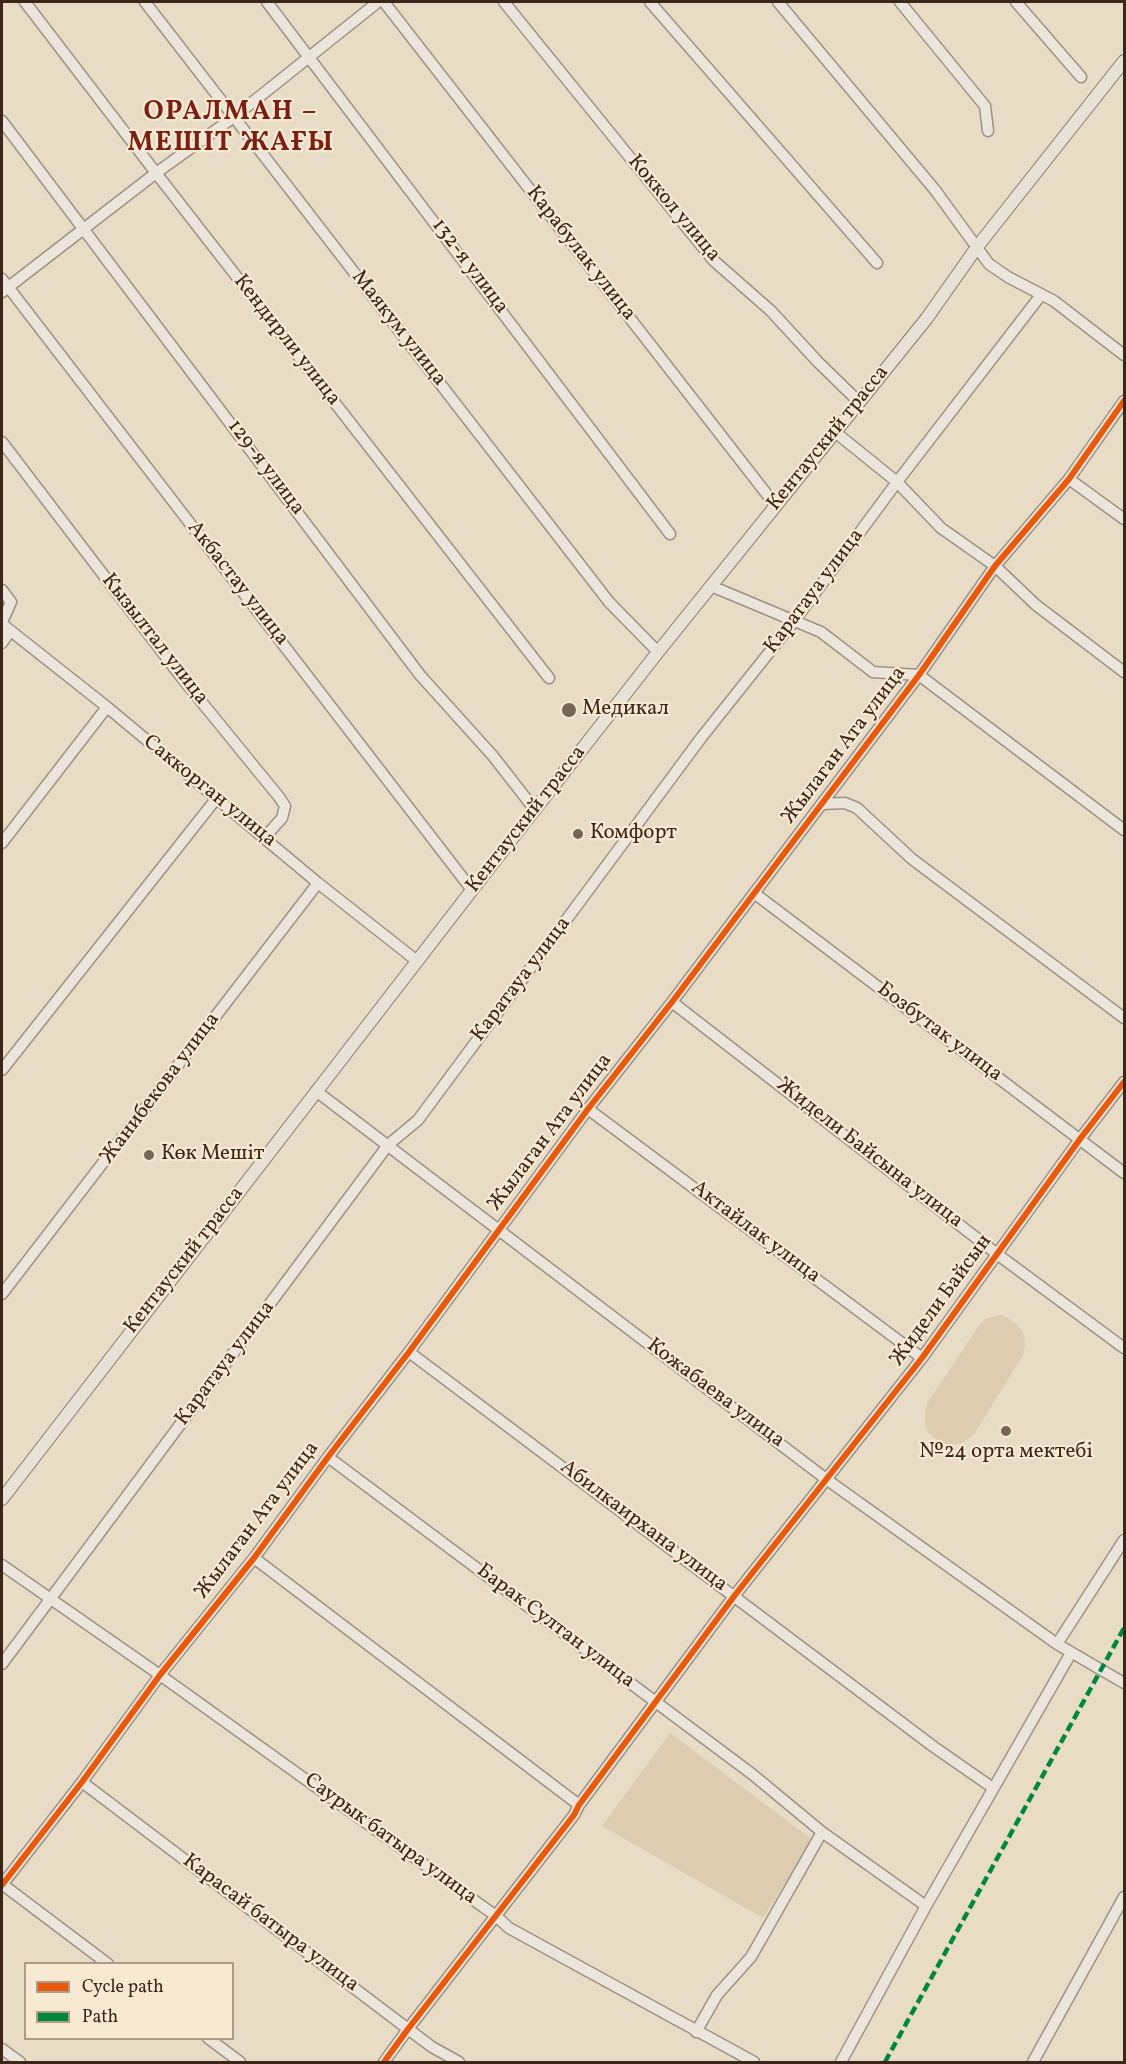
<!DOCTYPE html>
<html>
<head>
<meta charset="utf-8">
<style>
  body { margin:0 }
  #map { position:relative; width:1126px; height:2064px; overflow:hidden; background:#e8dcc7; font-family:Vollkorn,serif }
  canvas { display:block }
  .frame { position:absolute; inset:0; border:3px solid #3c2519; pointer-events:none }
  .legend { position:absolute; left:24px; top:1962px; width:210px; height:78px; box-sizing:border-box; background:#f8ead2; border:2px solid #ad9b88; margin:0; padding:8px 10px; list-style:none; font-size:18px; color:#3c2519 }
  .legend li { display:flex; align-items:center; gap:12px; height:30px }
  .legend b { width:30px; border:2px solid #ad9b88 }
</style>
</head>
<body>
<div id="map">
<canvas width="1126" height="2064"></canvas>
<div class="frame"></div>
<ul class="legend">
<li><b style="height:8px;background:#e8590c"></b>Cycle path</li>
<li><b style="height:8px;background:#00873e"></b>Path</li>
</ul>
</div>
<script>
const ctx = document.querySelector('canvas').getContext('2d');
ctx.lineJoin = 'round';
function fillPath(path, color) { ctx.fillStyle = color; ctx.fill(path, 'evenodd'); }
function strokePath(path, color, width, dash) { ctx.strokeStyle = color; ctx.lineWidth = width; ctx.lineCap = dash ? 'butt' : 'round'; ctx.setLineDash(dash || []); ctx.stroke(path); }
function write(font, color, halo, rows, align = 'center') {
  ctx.font = font + ' Vollkorn,serif'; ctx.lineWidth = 4.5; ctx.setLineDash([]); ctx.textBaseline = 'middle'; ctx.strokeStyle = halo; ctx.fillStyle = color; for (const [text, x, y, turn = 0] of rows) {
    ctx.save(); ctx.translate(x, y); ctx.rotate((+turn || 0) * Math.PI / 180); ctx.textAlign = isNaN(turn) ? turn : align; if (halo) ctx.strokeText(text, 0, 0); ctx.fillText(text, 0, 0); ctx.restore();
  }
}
fillPath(new Path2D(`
  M1001 1315C1019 1322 1030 1335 1023 1355L975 1433C971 1436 967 1441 963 1442 950 1449 932 1442 926 1427 923 1420 926 1411 927 1403L979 1326 985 1319Z
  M670 1733 813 1840 763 1918 602 1826Z`), '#deccb1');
const minor = new Path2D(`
  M25 2 156 173 549 678
  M145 2 609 602 658 652
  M267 2 670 534
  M384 2 776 506
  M504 2 713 260 771 311 818 362 859 402
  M650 2 877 263
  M778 2 935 190 989 264 1008 277 1054 301 1124 355
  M900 2 985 106 988 131
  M1016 2 1081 77
  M2 121 420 675 493 756 535 810
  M2 279 472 890
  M2 292 156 173 234 117 378 2
  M835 432 897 482 941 528 995 566 1036 605 1124 672
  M2 442 182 678 279 797 285 806 282 818 265 837
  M1069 479 1124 519
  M711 586 821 632 873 672 919 675 1124 830
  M2 590 11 602 2 622
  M2 624 107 707 318 883 417 961
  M2 643 10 631
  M822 804 845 803 857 808 912 859 1124 1018
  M2 843 107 707
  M754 893 1124 1173
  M672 1002 997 1254 1124 1348
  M2 1070 216 799
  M316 1091 826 1479 1057 1644 1124 1683
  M588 1109 922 1358
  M2 1294 318 883
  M409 1352 934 1747 993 1788
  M328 1457 752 1774 822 1832 926 1906
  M254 1558 579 1805
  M2 1565 160 1675 496 1916 509 1928 754 2062
  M1057 1644 1124 1540
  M2 1664 388 1145 418 1120 701 738 795 620 897 482 1041 295
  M82 1782 408 2029 432 2047 459 2062
  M2 1884 108 1964
  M2 1885 82 1782 160 1675 254 1558 328 1457 409 1352 588 1109 672 1002 919 675 995 566 1069 479 1124 401
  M696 2032 717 1995 751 1957 822 1832
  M208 2038 240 2062
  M2 2049 20 2062
  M384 2062 408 2029 574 1815 579 1805 735 1595 922 1358 1080 1139 1124 1082
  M841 2062 926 1906 1071 1653
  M1033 2062 1124 1897`);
const major = new Path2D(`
  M2 1499 472 890 658 652 927 318 977 247 1124 61`);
strokePath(minor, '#9c9284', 13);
strokePath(major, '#837a6d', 14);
strokePath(minor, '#ebe5db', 10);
strokePath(major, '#e8e1d5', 12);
strokePath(new Path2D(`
  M885 2062 1124 1628`), '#00873e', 4.5, [9, 4.5]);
strokePath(new Path2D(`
  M2 1885 82 1782 160 1675 254 1558 328 1457 409 1352 588 1109 672 1002 919 675 995 566 1069 479 1124 401
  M384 2062 408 2029 574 1815 579 1805 735 1595 922 1358 1080 1139 1124 1082`), '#e8590c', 6);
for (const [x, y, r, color] of [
  [569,710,8,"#786556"],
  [578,834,6,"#786556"],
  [149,1155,6,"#786556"],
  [1006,1431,6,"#786556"]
]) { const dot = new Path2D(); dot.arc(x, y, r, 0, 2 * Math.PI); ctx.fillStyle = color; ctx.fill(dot); strokePath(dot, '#f8ead2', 2); }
write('21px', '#3c2519', '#f8ead2', [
  ["Коккол улица",673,209,50],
  ["Карабулак улица",580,254,52],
  ["132-я улица",469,267,53],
  ["Маякум улица",398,329,52],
  ["Кендирли улица",286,341,52],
  ["Кентауский трасса",829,439,-51],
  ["129-я улица",265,468,53],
  ["Акбастау улица",237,584,52],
  ["Каратауа улица",815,592,-53],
  ["Кызылтал улица",154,640,52],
  ["Жылаган Ата улица",845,746,-53],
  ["Саккорган улица",209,792,39],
  ["Кентауский трасса",527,820,-52],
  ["Каратауа улица",522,980,-53],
  ["Бозбутак улица",939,1033,37],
  ["Жанибекова улица",161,1089,-53],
  ["Жылаган Ата улица",551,1133,-53],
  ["Жидели Байсына улица",869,1154,38],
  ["Актайлак улица",755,1233,37],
  ["Кентауский трасса",185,1261,-52],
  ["Жидели Байсын",942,1301,-54],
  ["Каратауа улица",226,1364,-53],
  ["Кожабаева улица",715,1394,37],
  ["Жылаган Ата улица",258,1521,-53],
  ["Абилкаирхана улица",643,1527,37],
  ["Барак Султан улица",555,1627,37],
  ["Саурык батыра улица",390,1840,36],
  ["Карасай батыра улица",270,1924,37]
]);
write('21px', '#3c2519', '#f8ead2', [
  ["Медикал",582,710],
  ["Комфорт",590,834],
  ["Көк Мешіт",161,1155],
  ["№24 орта мектебі",1006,1453,"center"]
], 'left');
ctx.letterSpacing = '1.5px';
write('bold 27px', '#7a1f14', '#f8ead2', [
  ["ОРАЛМАН –",231,114],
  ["МЕШІТ ЖАҒЫ",231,145]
]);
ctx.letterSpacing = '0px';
</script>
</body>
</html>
